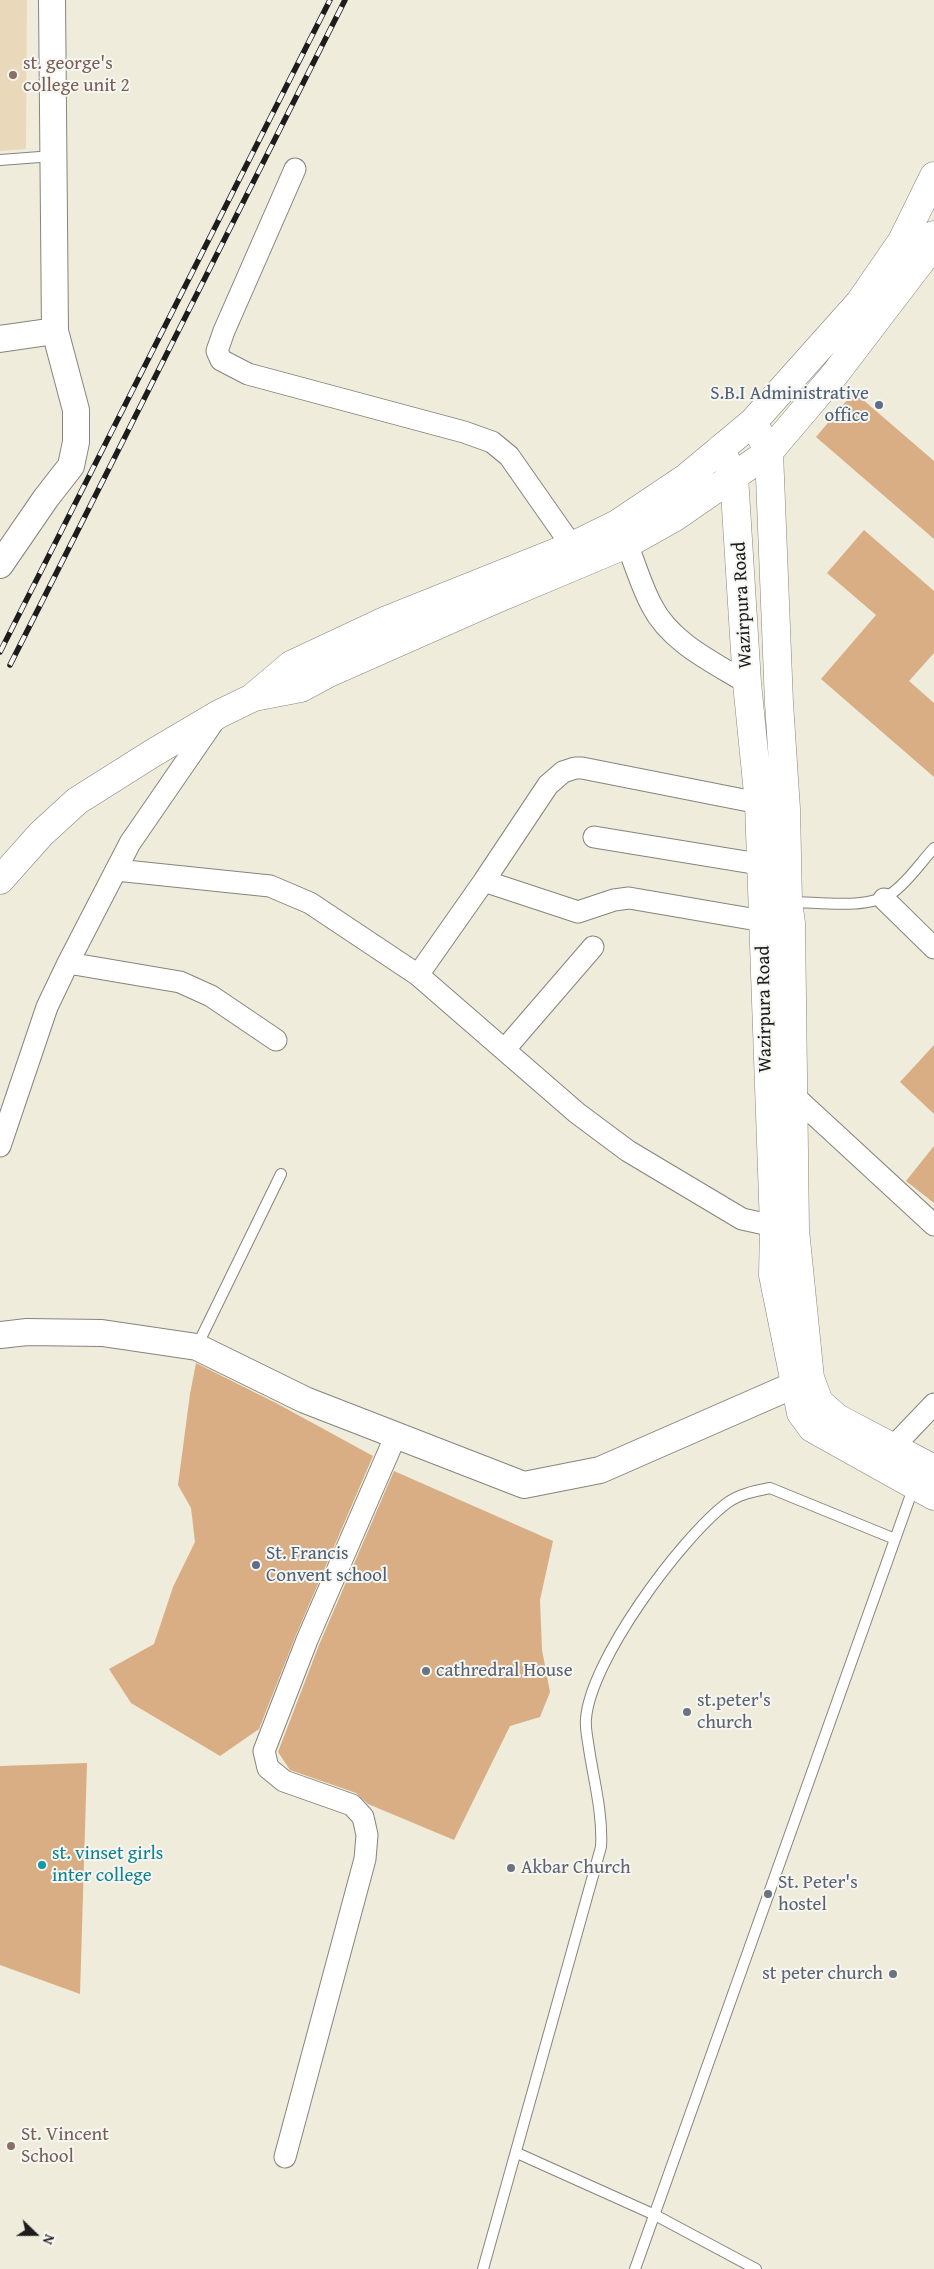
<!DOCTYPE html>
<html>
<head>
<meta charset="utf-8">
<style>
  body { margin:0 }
  #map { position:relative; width:934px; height:2269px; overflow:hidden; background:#efecdb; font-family:"Gentium Book Plus",serif }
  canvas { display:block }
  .north { position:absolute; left:10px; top:2209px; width:50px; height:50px; -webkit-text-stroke:4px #f6f6f2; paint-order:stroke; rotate:112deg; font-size:14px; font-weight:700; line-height:20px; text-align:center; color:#1c1c1c }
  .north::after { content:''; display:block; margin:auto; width:18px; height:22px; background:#1c1c1c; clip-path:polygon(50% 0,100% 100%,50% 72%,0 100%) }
</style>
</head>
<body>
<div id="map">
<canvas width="934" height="2269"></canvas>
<div class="north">N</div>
</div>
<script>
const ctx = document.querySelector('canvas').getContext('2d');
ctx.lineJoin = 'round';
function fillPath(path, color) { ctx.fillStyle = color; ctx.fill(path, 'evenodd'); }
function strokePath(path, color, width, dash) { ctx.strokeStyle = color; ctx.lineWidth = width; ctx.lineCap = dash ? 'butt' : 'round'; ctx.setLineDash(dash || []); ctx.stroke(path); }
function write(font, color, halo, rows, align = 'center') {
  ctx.font = font + ' "Gentium Book Plus",serif'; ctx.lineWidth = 4; ctx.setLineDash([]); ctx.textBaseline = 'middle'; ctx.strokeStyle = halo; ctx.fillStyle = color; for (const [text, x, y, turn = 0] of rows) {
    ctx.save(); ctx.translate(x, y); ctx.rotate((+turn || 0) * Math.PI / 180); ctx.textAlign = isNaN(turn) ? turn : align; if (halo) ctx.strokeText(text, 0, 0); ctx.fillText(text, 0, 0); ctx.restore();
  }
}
fillPath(new Path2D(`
  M0 0H27L26 149 0 151Z`), '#e9d9ba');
fillPath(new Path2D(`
  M854 392 934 461V539L816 437Z
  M864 530 934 591V653L909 681 934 703V777L821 679 876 615 827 573Z
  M934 1045V1114L900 1082Z
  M934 1146V1203L906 1181Z
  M196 1363 276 1403 373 1456 296 1635 259 1729 220 1756 131 1703 109 1669 154 1644 173 1587 195 1542 191 1508 178 1485 190 1394Z
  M394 1471 553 1541 540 1600 542 1650 550 1692 540 1717 510 1726 454 1840 368 1804 356 1793 290 1770 278 1752 319 1645Z
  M87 1763 80 1994 0 1965V1766Z`), '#d9ae84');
const service = new Path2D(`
  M0 160 53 156
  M790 902C819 902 868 910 892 893 908 882 921 862 934 848
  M197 1346 281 1174
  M517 2153 655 2215 756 2269
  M483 2269 601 1847C603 1815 594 1781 589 1749 588 1740 585 1729 586 1719 590 1661 680 1539 727 1503 739 1494 755 1491 770 1488L895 1539
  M635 2269 914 1486`);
const minor = new Path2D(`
  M295 169 224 331 217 351 221 360 248 374 464 432 492 442 509 456 572 546
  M621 531C633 555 639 582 652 606 671 643 713 662 747 683
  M594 837 777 867
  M116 870 270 886 310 903 418 975 577 1113 628 1151 742 1219 788 1229
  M484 881 578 912 614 900 629 898 763 921 778 922
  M884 899 934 948
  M68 963 180 982 211 996 276 1040
  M418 975 484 881 548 785 563 772 575 768H582L759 803
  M505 1049 593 947
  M793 1095 934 1225
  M0 1146 47 1007 68 963 130 843 216 718
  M892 1448 934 1404
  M285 2157 365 1859 367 1835 363 1817 352 1805 284 1781 268 1768 264 1751 307 1640 396 1435`);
const tertiary = new Path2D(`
  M0 339 55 331
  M0 565 46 498 71 466 76 442V410L55 331 52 0
  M0 1335 27 1332 102 1333 197 1347 305 1400 524 1485 600 1470 810 1378`);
const secondary = new Path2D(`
  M753 422 769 452 779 703 786 809 788 902 791 923 795 1230 810 1378 819 1402 837 1418 934 1469
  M720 449 734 476 747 683 759 803 774 1227 773 1275 801 1413 812 1428 934 1496
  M254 697 301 688 329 673 494 600 627 544 675 517 769 452 835 374 922 260 934 235
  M0 880 41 834 77 801 153 753 219 714 252 698 291 665 387 620 572 546 617 524 687 477 753 422 860 302 902 241 934 176`);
strokePath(service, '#86847c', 12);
strokePath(minor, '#86847c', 23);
strokePath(tertiary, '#86847c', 28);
strokePath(secondary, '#86847c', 29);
strokePath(service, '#fff', 10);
strokePath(minor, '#fff', 21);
strokePath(tertiary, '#fff', 26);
strokePath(secondary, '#fff', 28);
const rail = new Path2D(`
  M0 652 330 0
  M10 665 345 0`);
strokePath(rail, '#1c1c1c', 5.5);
strokePath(rail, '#f6f6f2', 4, [11]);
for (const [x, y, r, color] of [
  [13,75,5,"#8d6e63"],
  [879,405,5,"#5c6f8a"],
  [256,1565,5,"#5c6f8a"],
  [426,1671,5,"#6b7280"],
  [687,1712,5,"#6b7280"],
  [42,1865,5,"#0f9aa8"],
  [511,1868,5,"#6b7280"],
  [768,1894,5,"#6b7280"],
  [893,1974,5,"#6b7280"],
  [11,2146,5,"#8d6e63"]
]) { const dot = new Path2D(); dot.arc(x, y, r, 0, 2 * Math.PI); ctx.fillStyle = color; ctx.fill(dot); strokePath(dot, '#f6f6f2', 2); }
write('19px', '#785e54', '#f6f6f2', [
  ["st. george's",23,64],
  ["college unit 2",23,86],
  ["St. Vincent",21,2135],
  ["School",21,2157]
], 'left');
write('19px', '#4e5e75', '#f6f6f2', [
  ["S.B.I Administrative",869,394],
  ["office",869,416],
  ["St. Francis",266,1554,"left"],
  ["Convent school",266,1576,"left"]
], 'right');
write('19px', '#1c1c1c', '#f6f6f2', [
  ["Wazirpura Road",743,605,-93],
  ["Wazirpura Road",765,1009,-91]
]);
write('19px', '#5b616d', '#f6f6f2', [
  ["cathredral House",436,1671],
  ["st.peter's",697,1701],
  ["church",697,1723],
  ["Akbar Church",521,1868],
  ["St. Peter's",778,1883],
  ["hostel",778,1905],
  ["st peter church",883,1974,"right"]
], 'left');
write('19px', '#0d838f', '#f6f6f2', [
  ["st. vinset girls",52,1854],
  ["inter college",52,1876]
], 'left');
</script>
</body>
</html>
